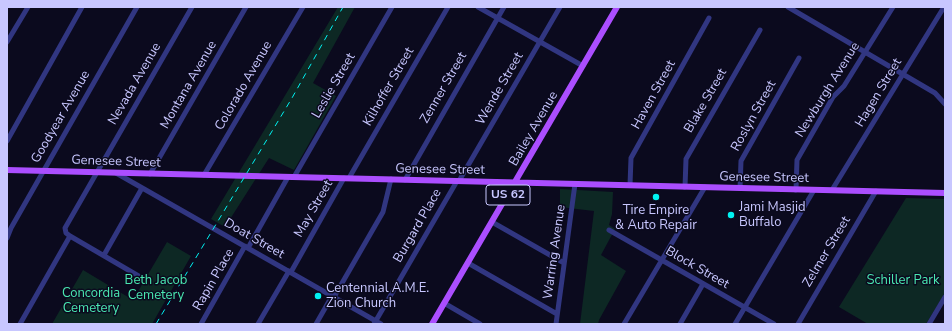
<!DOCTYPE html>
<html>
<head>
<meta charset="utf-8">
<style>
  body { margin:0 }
  #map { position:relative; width:952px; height:331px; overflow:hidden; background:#0b0a1e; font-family:"Nunito Sans",sans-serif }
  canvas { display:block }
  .frame { position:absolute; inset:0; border:8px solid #c8c7ff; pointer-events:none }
</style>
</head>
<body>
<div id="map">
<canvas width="952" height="331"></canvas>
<div class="frame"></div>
</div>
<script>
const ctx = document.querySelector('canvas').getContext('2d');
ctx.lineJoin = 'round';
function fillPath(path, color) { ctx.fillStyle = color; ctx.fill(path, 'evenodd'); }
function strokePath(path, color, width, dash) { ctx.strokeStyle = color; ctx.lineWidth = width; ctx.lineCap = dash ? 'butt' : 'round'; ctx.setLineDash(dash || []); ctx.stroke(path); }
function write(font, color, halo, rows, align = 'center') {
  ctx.font = font + ' "Nunito Sans",sans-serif'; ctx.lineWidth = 3; ctx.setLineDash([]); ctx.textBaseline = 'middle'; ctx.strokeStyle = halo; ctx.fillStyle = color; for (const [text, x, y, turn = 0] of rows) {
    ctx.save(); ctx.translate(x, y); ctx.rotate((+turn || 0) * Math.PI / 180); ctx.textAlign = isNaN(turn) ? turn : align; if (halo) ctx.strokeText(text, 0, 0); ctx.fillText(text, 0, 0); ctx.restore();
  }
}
fillPath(new Path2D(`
  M338 7H355L313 83 336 96 294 170 269 158 225 227 211 219Z
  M560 189 613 192 612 214 609 225 615 229 601 255 626 271 599 320 598 324H580L594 211 560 207Z
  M906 198 945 199V293L926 324H868L839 307Z
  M167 242 191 256 152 324H52L83 270 133 300Z`), '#0d2824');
strokePath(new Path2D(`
  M478 7 583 66
  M788 7 935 93 945 104
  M7 42 28 7
  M7 141 82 7
  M116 173 381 324
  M150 174 246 7
  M204 175 303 7
  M294 177 392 7
  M349 178 448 7
  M405 180 504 7
  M459 181 560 7
  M630 185 631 158 709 18
  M685 187 686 159 760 30
  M740 188 741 161 799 58
  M796 190 797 160 833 97 844 86 893 7
  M832 190 944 7
  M492 222 564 263
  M609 230 774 324
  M70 236 142 278
  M7 238 11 228 137 7
  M248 248 288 177
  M104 255 142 188
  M468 263 557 314
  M291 272 344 178
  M334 297 383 212 391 179
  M444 303 480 324
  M20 324 70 236 66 233 65 228 192 7
  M201 324 245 246
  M258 324 289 271
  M316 324 332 296
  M374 324 457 181
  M556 324 575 184
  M624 324 705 187
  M680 324 703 284
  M735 324 814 190
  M798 324 876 191
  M929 324 945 297`), '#313681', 5);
strokePath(new Path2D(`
  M7 170 945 193
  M432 324 617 7`), '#ab4eff', 6);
strokePath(new Path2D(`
  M156 324 292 98 343 7`), '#00f2f2', 1, [6, 5]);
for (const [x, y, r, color] of [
  [656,197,4,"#00f2f2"],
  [731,215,4,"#00f2f2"],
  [318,296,4,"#00f2f2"]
]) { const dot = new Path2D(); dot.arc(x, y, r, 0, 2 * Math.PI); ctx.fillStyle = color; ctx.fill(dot); strokePath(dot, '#0b0a1e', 1.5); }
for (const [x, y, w] of [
  [508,195,44]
]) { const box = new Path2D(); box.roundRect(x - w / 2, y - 10, w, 20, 3); ctx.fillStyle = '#0b0a1e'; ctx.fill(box); strokePath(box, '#c8c7ff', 1); }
write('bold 12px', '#c8c7ff', null, [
  ["US 62",508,195]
]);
write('13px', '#c8c7ff', '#0b0a1e', [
  ["Nevada Avenue",135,84,-60],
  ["Montana Avenue",189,85,-60],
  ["Colorado Avenue",244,86,-60],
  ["Leslie Street",334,86,-60],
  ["Kilhoffer Street",389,87,-60],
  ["Zenner Street",444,88,-60],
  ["Wende Street",500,89,-60],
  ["Newburgh Avenue",828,90,-58],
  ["Hagen Street",879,93,-59],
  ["Haven Street",654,95,-61],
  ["Blake Street",706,101,-60],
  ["Roslyn Street",754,116,-61],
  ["Goodyear Avenue",61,117,-60],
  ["Bailey Avenue",534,129,-60],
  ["Genesee Street",116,162,2],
  ["Genesee Street",440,170,1],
  ["Genesee Street",764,178,1],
  ["May Street",314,209,-60],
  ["Burgard Place",418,226,-60],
  ["Doat Street",254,239,30],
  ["Warring Avenue",555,252,-82],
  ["Zelmer Street",827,252,-59],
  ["Block Street",697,268,30],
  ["Rapin Place",214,280,-60]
]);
write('13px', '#c8c7ff', '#0b0a1e', [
  ["Jami Masjid",739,208],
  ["Buffalo",739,223],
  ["Tire Empire",656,211,"center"],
  ["& Auto Repair",656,226,"center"],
  ["Centennial A.M.E.",326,289],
  ["Zion Church",326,304]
], 'left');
write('13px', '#4ae8b1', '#0b0a1e', [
  ["Beth Jacob",156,281],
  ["Cemetery",156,296],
  ["Schiller Park",903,281],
  ["Concordia",91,294],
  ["Cemetery",91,309]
]);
</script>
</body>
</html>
